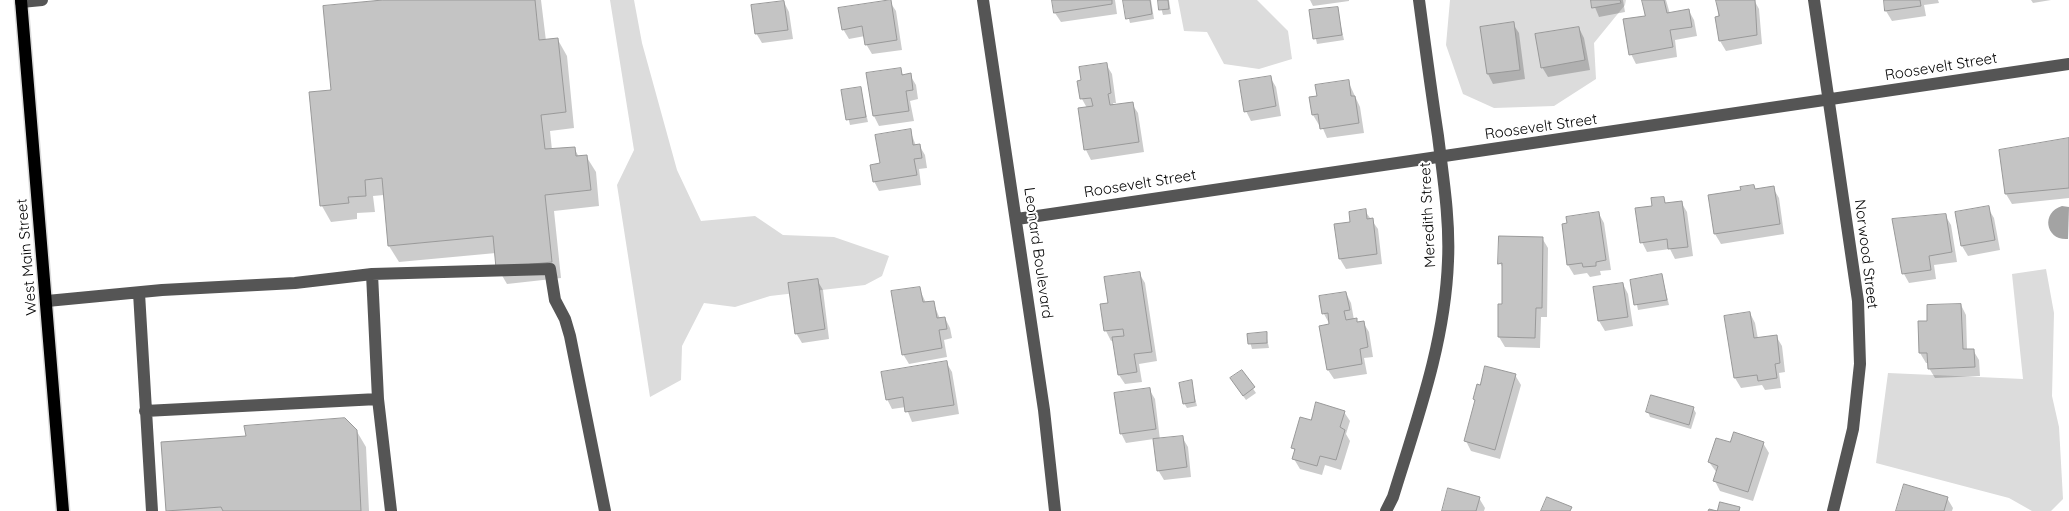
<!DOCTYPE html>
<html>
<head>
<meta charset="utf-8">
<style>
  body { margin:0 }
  canvas { display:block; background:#fff }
</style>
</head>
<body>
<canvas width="2069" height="511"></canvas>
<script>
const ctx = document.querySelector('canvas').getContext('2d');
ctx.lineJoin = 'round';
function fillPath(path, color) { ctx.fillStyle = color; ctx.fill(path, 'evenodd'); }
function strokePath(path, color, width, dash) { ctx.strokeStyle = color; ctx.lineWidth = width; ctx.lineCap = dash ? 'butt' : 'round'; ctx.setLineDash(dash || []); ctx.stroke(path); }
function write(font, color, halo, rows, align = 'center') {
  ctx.font = font + ' Quicksand,sans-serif'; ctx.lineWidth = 4; ctx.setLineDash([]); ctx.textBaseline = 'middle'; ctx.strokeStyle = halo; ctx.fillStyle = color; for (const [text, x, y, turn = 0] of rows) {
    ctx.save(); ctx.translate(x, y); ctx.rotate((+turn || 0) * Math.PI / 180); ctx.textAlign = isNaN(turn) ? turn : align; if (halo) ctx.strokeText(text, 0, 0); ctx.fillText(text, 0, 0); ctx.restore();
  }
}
fillPath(new Path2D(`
  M610 0H634L642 43 677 170 701 221 755 216 783 235 834 237 889 256 882 276 865 285 770 296 735 307 704 303 682 346 681 380 650 397 617 185 634 150Z
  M1178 0H1257L1288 31 1292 59 1259 69 1224 64 1207 32 1184 31Z
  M1450 0H1626L1625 5 1594 43 1596 79 1554 106 1494 108 1463 94 1446 45Z
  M2046 269 2054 313 2052 396 2059 427 2063 499 2051 511H2032L2009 498 1876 463 1888 373 2023 379 2012 274Z`), '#dcdcdc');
fillPath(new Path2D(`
  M2062 206 2069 207 2068 239C2046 241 2040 213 2062 206Z`), '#a3a3a3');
fillPath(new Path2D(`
  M396 0H541L546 41 558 40 567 56 574 128 550 131 552 150 574 148 579 157 586 156 596 172 599 206 554 211 561 278 507 284 497 267 496 253 399 262 389 246 384 195 373 196 375 212 357 213V219L331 222 322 206 332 91Z
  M1053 0H1115L1117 14 1061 22 1055 13Z
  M1124 0H1151L1154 19 1130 23Z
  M1159 0H1169L1171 14 1163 15Z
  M1310 0H1349V1L1313 6Z
  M1592 0H1623L1625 12 1599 17Z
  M1643 0H1666L1670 14 1689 11 1694 20 1697 36 1675 40 1677 57 1636 64 1631 54 1646 17Z
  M1717 0H1754L1759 9 1762 44 1726 51 1720 41Z
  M1885 0H1938L1939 3 1924 5 1926 16 1892 21 1886 11Z
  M2031 0H2051L2033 3Z
  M784 2 789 12 793 39 762 43 756 33Z
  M890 2 896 11 902 50 872 54 866 44 865 36 849 39 843 29Z
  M1337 8 1344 40 1317 44 1310 11Z
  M1513 24 1519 33 1525 79 1493 84 1488 74 1481 28Z
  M1579 28 1584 38 1590 70 1548 77 1542 67Z
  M1106 64 1112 74 1116 103H1113L1114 106 1132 104 1138 113 1144 152 1091 160 1086 150 1080 109 1087 108 1082 99Z
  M900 70 904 76 910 75 916 85 918 99 910 101 914 121 879 126 874 116 868 74Z
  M1270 77 1276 87 1281 116 1251 121 1246 111Z
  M1348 81 1360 107 1364 133 1327 138 1321 124 1319 125 1313 115 1311 98 1318 97Z
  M860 88 868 122 850 125 842 91Z
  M910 130 916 146 919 145 925 155 927 168 919 169 921 185 879 191 874 181Z
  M2069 140V198L2012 204 2006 194Z
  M1754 186 1756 190 1773 188 1779 198 1784 234 1721 244 1715 234 1710 196 1742 191Z
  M1663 198 1666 204 1681 202 1687 212 1693 256 1675 259 1670 249 1647 252 1642 242 1654 207Z
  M1988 208 1994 218 2000 250 1968 256 1962 246 1957 213Z
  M1365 211 1378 229 1382 264 1346 269 1340 259 1335 225 1352 223Z
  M1599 214 1604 223 1611 270 1600 271 1601 275 1590 277 1587 273 1574 275 1568 265 1563 225Z
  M1945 215 1951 225 1957 262 1934 265 1936 279 1909 283 1904 274Z
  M1542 238 1548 248 1547 317H1541L1540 348 1505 347 1499 337V306L1503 305 1504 270 1500 263Z
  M1139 273 1145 283 1157 361 1139 364 1142 382 1125 384 1119 375 1114 340 1111 341 1106 331 1101 305 1109 304Z
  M1662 276 1669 305 1638 310 1632 281Z
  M817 280 823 290 829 339 802 343 796 333Z
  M1623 284 1628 294 1633 326 1605 331 1599 321Z
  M919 288 926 303 933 302 940 319 945 318 950 328 952 338 944 340 947 357 909 364 903 354Z
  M1346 293 1351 303 1354 320 1358 323 1363 322 1369 332 1373 357 1364 358 1367 374 1334 379 1328 370 1330 325 1324 314 1320 297Z
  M1961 305 1966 315 1967 350H1973L1979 360 1980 376 1935 378 1929 368V363H1926L1920 353 1929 322Z
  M1750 313 1755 323 1758 339 1776 336 1782 346 1785 372 1779 373 1781 388 1765 390 1762 385 1741 388 1735 378 1726 317Z
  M1266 334 1269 348 1252 349 1248 335Z
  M946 362 952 372 959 414 912 422 906 407 892 409 887 399Z
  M1241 371 1256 393 1246 400 1234 383Z
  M1515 375 1521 385 1500 459 1471 451 1466 441 1476 402 1474 399Z
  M1191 382 1197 406 1187 408 1184 403Z
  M1149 389 1155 399 1160 440 1182 437 1188 447 1191 477 1164 480 1158 470 1154 439 1126 443 1121 433Z
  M1693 408 1696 413 1691 429 1650 417 1648 412Z
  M1344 412 1350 421 1346 434 1350 441 1341 470 1325 465 1322 475 1300 469 1294 459 1296 453 1293 448 1312 421Z
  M356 430 366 447 369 511H167L162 443Z
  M1763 443 1769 453 1753 501 1720 491 1715 481 1717 473 1709 462 1731 444Z
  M1479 498 1485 508 1484 511H1444Z
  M1947 498 1953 508 1952 511H1897Z`), '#0003');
const building = new Path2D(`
  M383 0H535L539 40 558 38 566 112 541 115 545 149 575 147 576 156 587 155 591 190 545 195 552 262 496 268 493 236 388 246 382 178 365 180 366 196 348 197 349 203 320 206 309 92 331 90 323 6Z
  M891 0 897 40 865 45 862 26 842 30 838 8Z
  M1052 0H1112V4L1054 13Z
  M1123 0H1150L1152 14 1126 19Z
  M1158 0H1168L1169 9 1159 10Z
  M1591 0H1620L1621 3 1592 8Z
  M1642 0H1664L1667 13 1689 9 1692 27 1670 30 1673 47 1629 55 1623 19 1645 16Z
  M1716 0H1755L1757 35 1719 41 1715 17 1719 16Z
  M1884 0H1920L1921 6 1885 11Z
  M784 1 788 30 755 34 751 5Z
  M1338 7 1342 35 1313 39 1309 10Z
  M1514 22 1520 70 1487 74 1480 27Z
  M1579 27 1585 60 1541 68 1535 34Z
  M1107 63 1111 93 1108 94 1110 105 1133 102 1139 142 1084 150 1078 108 1093 106 1091 98 1080 99 1077 81 1081 80 1079 67Z
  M901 68 902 75 911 73 913 90 906 91 909 111 873 116 866 73Z
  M1271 76 1276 106 1244 112 1239 81Z
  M1349 80 1351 96H1355L1359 123 1320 129 1318 114 1312 115 1309 97 1317 96 1315 85Z
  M861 87 866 117 846 120 841 90Z
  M911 129 913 145 920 144 922 158 914 159 917 175 873 182 870 165 880 163 875 135Z
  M2069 138V188L2005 194 1999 150Z
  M1754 185 1755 189 1774 186 1780 224 1714 234 1708 195 1741 190 1740 187Z
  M1664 197 1665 203 1682 201 1688 247 1668 249 1667 239 1640 243 1635 208 1652 206 1651 198Z
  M1989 206 1995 240 1961 246 1955 212Z
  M1366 209 1367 219 1373 218 1377 254 1339 259 1334 224 1350 222 1349 212Z
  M1599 212 1606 260 1596 262V266L1583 267 1582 263 1567 265 1562 224 1567 223 1566 217Z
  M1946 214 1952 252 1929 256 1931 270 1902 274 1892 219Z
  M1499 236 1543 237 1542 308H1536L1535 338 1498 337V304H1502V263L1498 264Z
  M1140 272 1152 352 1134 354 1137 372 1118 375 1112 337 1124 336 1123 329 1104 331 1100 304 1108 303 1104 277Z
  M1662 274 1667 300 1634 305 1630 280Z
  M818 279 825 329 795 334 788 283Z
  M1623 283 1628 317 1598 321 1593 287Z
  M920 287 923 302 934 301 937 318 945 317 947 329 939 330 942 348 902 355 891 291Z
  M1346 292 1350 310 1344 311 1346 320 1357 318V322L1364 321 1368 347 1360 349 1362 364 1327 370 1319 326 1329 324 1328 313 1322 314 1319 296Z
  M1961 304 1963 349H1974L1975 367 1928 369 1927 353H1919L1918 321H1927V305Z
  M1750 312 1754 338 1777 335 1780 363 1775 364 1777 378 1758 381 1757 375 1734 378 1724 316Z
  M1267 332V343L1248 344 1247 334Z
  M947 361 954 405 905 412 903 397 886 400 881 372Z
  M1485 366 1516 374 1495 450 1464 441 1475 400 1473 399 1477 384 1480 385Z
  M1242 370 1255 387 1243 396 1230 378Z
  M1192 380 1195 402 1183 404 1179 383Z
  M1150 388 1156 429 1120 434 1114 393Z
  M1651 395 1694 407 1689 425 1646 412Z
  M1316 402 1345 411 1340 427 1345 430 1336 460 1320 456 1317 466 1292 459 1295 449 1291 448 1300 417 1311 420Z
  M345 418 357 430 361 511H223L221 507 166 511 161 442 246 436 244 426Z
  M1734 432 1764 442 1748 492 1713 481 1718 466 1708 462 1716 438 1730 442Z
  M1183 436 1187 467 1157 471 1153 439Z
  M1904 484 1948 497 1944 511H1896Z
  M1448 488 1480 497 1476 511H1442Z
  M1547 497 1572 507 1570 511H1541Z
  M1720 502 1740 507 1739 511H1708L1709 509 1717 511Z`);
fillPath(building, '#c4c4c4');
strokePath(building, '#999', 1);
const major = new Path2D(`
  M21 0 63 511`);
strokePath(major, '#dbdbdb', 15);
strokePath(new Path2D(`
  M983 0 1044 410 1055 511
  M1814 0 1858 301 1860 364 1853 429 1833 511
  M21 2 42 0
  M1017 219 2069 64
  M372 274 378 399 391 511
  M139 293 152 511
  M47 301 162 290 295 283 372 274 550 269 555 300 565 319 570 336 605 511
  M145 411 378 399
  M1386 511 1393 497C1417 419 1445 343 1448 261 1450 219 1443 177 1438 136 1431 90 1425 45 1419 0`), '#555', 12);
strokePath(major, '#000', 12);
write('15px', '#000', '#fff', [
  ["Roosevelt Street",1941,67,-9],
  ["Roosevelt Street",1541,127,-8],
  ["Roosevelt Street",1140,184,-9],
  ["Meredith Street",1428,215,-93],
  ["Leonard Boulevard",1038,253,82],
  ["Norwood Street",1866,254,83],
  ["West Main Street",27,257,-95]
]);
</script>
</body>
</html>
